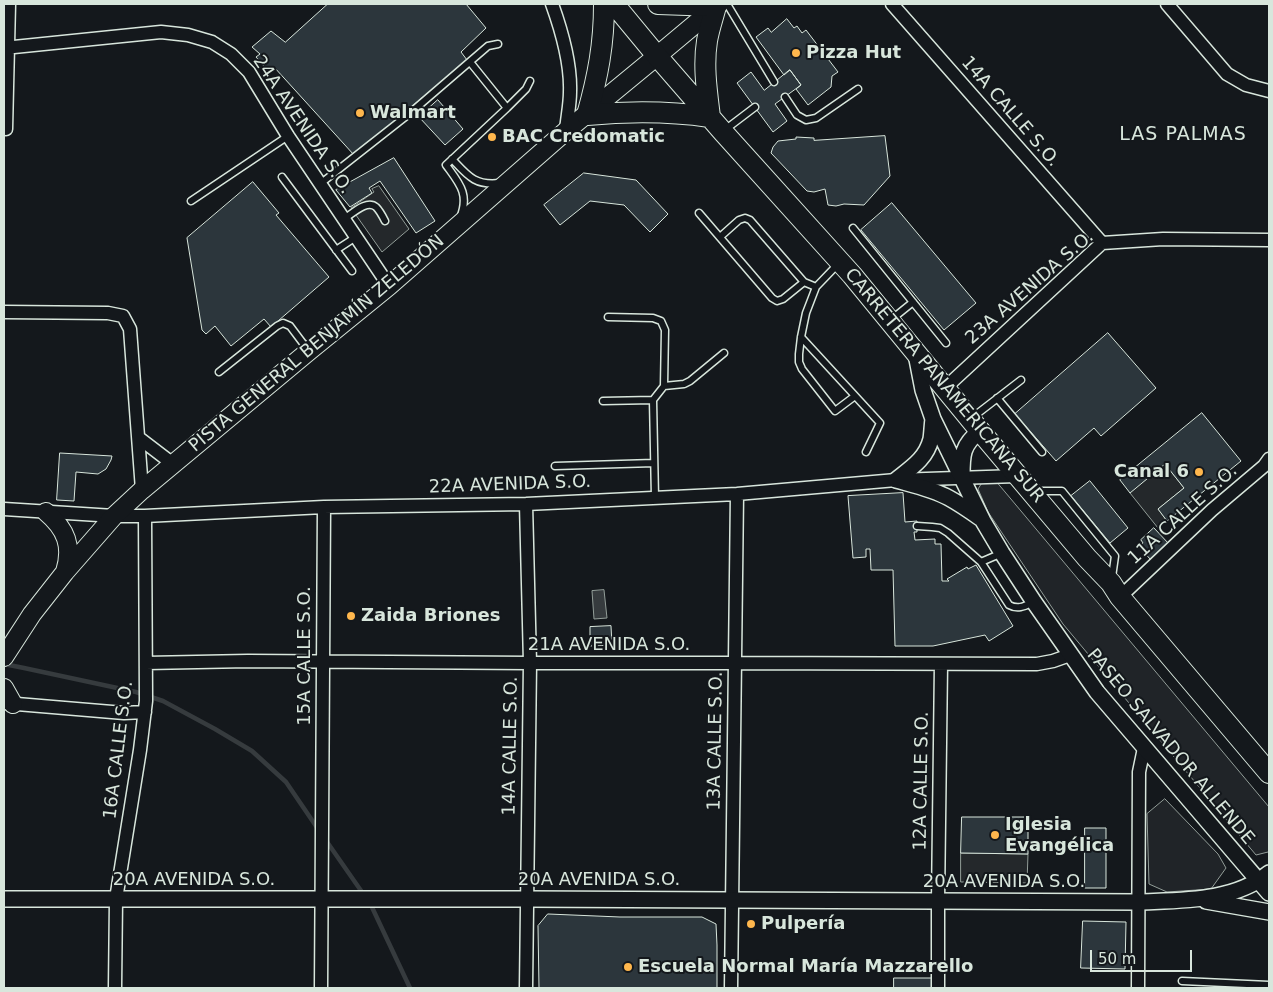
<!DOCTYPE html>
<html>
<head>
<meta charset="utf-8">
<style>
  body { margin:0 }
  #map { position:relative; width:1273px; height:992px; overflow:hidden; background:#14181c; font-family:"DejaVu Sans",sans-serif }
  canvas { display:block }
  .frame { position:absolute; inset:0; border:5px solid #d8e6dc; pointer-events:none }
  .scale { position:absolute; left:1090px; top:950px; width:102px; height:22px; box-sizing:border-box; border:2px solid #d8e6dc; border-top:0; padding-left:6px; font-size:15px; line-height:18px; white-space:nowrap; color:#d8e6dc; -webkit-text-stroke:4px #14181c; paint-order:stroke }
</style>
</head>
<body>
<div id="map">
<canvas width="1273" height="992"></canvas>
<div class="frame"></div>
<div class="scale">50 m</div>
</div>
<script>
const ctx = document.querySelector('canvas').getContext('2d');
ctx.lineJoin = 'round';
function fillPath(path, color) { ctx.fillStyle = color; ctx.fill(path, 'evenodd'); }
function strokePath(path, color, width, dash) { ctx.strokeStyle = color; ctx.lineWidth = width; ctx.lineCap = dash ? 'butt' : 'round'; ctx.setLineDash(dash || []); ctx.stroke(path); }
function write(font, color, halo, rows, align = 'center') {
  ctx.font = font + ' "DejaVu Sans",sans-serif'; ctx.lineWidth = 4; ctx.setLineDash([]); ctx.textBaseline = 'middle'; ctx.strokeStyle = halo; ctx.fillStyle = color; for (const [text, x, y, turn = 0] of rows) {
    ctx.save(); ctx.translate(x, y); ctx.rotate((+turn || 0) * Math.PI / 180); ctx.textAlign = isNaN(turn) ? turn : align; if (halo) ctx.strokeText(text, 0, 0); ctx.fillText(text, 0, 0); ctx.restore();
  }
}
const green = new Path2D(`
  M995 480 1269 807V851L1268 852 1256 855 1063 624 988 512 978 489 983 481Z
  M1165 799 1218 854 1226 868 1211 889 1167 892 1149 884 1147 814Z`);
fillPath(green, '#202428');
strokePath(green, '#939e99', 1);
const parking = new Path2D(`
  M379 186 409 229 382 252 351 208 374 192 372 189Z
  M1165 464 1184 488 1158 509 1167 521 1158 528 1130 493Z
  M961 853 1028 854 1027 883 961 882Z`);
fillPath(parking, '#24282b');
strokePath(parking, '#939e99', 1);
const water = new Path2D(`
  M604 590 607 618 594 619 592 591Z`);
fillPath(water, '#363b3e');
strokePath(water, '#939e99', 1);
strokePath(new Path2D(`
  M4 664 24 668 136 692 163 701 215 729 252 751 286 782 318 829
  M325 839 364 895
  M370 903 410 988`), '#363b3e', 4.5);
const building = new Path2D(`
  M328 4H466L486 28 461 52 467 60 354 155 274 67 268 71 256 57 260 54 252 47 271 31 285 42Z
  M787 19 794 28 797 26 802 33 806 30 838 72 832 76 831 87 808 105 796 89 801 85 790 70 784 75 756 37 768 28 771 32Z
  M790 70 801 85 775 104 787 121 773 132 737 83 751 72 764 90Z
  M438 100 463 129 445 145 419 117Z
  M885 136 890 176 864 205 844 204 836 206 828 205 825 189 814 192 807 191 771 153 773 147 778 141 796 139V137L814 138V140Z
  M394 158 435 221 416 233 380 181 369 188 372 193 350 207 336 190Z
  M584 173 636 180 668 214 650 232 624 205 590 201 560 225 544 205Z
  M253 182 279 213 276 215 329 277 271 327 264 319 231 346 215 326 206 334 202 330 187 238Z
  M892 203 976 303 944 330 861 230Z
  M1108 333 1156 388 1101 436 1094 428 1056 461 1015 414Z
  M1202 413 1241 461 1167 521 1158 509 1184 488 1165 464 1130 493 1120 480Z
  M60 453 112 456 111 460 106 469 98 474 76 472 74 501 57 500Z
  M1090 481 1128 528 1110 543 1071 496Z
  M903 493 905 522 917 521V532H914L915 540 935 539V544H941L942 581H949L947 579 967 567 968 569 976 565 1013 626 989 641 985 635 933 646H895L893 570H871L870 549H866V557L853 558 848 496Z
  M1154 528 1169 544 1151 560 1139 547 1143 543 1141 540Z
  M611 626 612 645 590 646V627Z
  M962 817H1028V854L961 853Z
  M1085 828H1106V888H1085Z
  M548 914 620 917H702L716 924 717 945V988H539L538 926Z
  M1083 921 1126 922 1125 969 1081 968Z
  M894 978H937V988H894Z`);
fillPath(building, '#2c363c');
strokePath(building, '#d8e6dc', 1);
const service = new Path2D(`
  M727 4 774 82
  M470 62 507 108
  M785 97 797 115 806 120 816 118 858 89
  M726 129 755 107
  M452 159C468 176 475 186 500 183
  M282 177 352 271
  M320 184 409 114 488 46 498 44
  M191 201 288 136
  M699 213 772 298 777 301 783 299 804 282
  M460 218C470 194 459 183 446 165L507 108 526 89 530 81
  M344 219C352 214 367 199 376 207 380 211 383 217 385 221
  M853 228 946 343
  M720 237 739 220 745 218 750 220 804 282 816 287
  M336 250 356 237
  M839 263 816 287 806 313 801 337 799 354V362L802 369 835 411 855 396
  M608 317 653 318 661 321 665 330 664 386 653 400 655 498
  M892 319 913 302
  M801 337 880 423 866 452
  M219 372 277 326 283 323 290 326 308 350
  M664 386 684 384 690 381 724 353
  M997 398 1042 452
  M603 401 653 400
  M973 417 1021 380
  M555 466 654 463
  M1035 491H1062L1115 556 1112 577
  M917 526 932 527 940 528 948 533 981 562 1009 605C1018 610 1025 606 1034 602
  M981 562 1002 553
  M1182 981 1269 985`);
const minor = new Path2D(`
  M552 4C561 29 571 65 570 92 570 105 567 118 566 131
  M892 4 1102 243
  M1167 4 1227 74 1246 85 1269 91
  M4 48 161 32 188 35 212 42 231 54 249 72 288 136 389 286
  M6 129 9 4
  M4 312 108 313 123 316 130 329 142 490
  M945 388 1102 243 1163 239 1269 240
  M139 438 173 464
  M4 509 114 516H145L324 507 526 504 737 494 896 480 1017 476
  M1120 597 1212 510 1264 466 1269 459
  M146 663 248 661 530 663H734L1037 664 1053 661 1070 655
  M5 703 124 713 145 712
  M115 988 116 899 140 750 146 701 145 516
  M321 988 324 507
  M526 988 530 663 526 504
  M731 988 737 494
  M938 988V901L941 664
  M1138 988 1139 772 1144 748`);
const tertiary = new Path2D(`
  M916 354 923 390 933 419 983 521 1002 553 1034 602 1097 692 1269 893
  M962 476C962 455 962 445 980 431
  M896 480C914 485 933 489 949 498 960 504 970 511 980 518
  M896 480C911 468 926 459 931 439 932 433 932 426 933 419
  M4 899H527L1138 902C1182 900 1233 902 1269 873
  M1206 901 1269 912`);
const secondary = new Path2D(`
  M46 512C66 529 73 546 65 572
  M4 657 32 614 65 572 114 516 142 490 309 351 389 286 566 131 657 56 719 4
  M4 688 13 704`);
const trunk = new Path2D(`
  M604 4C604 44 598 76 587 115 628 111 669 111 710 117
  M614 4 657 56 723 132 852 275 980 431 1087 558 1111 583 1120 597 1269 773
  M658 4 716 6C713 18 709 29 707 41 703 66 707 92 710 117`);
strokePath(service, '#d8e6dc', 9);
strokePath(minor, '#d8e6dc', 15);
strokePath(tertiary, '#d8e6dc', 18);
strokePath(secondary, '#d8e6dc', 20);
strokePath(trunk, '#d8e6dc', 22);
strokePath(service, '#14181c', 6);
strokePath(minor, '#14181c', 12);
strokePath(tertiary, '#14181c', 15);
strokePath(secondary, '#14181c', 18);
strokePath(trunk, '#14181c', 20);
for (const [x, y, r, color] of [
  [796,53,5,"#ffb74d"],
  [360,113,5,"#ffb74d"],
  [492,137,5,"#ffb74d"],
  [1199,472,5,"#ffb74d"],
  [351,616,5,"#ffb74d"],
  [995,835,5,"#ffb74d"],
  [751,924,5,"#ffb74d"],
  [628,967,5,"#ffb74d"]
]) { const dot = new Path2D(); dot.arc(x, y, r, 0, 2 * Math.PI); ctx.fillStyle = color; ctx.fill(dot); strokePath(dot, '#14181c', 2); }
write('bold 18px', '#d8e6dc', '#14181c', [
  ["Pizza Hut",806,53],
  ["Walmart",370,113],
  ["BAC Credomatic",502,137],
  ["Canal 6",1189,472,"right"],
  ["Zaida Briones",361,616],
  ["Iglesia",1005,825],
  ["Evangélica",1005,846],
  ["Pulpería",761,924],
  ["Escuela Normal María Mazzarello",638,967]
], 'left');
write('18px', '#d8e6dc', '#14181c', [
  ["14A CALLE S.O.",1010,112,49],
  ["24A AVENIDA S.O.",302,125,56],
  ["23A AVENIDA S.O.",1030,288,-41],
  ["PISTA GENERAL BENJAMÍN ZELEDÓN",317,344,-40],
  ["CARRETERA PANAMERICANA SUR",944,386,50],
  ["22A AVENIDA S.O.",510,485,-2],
  ["11A CALLE S.O.",1183,515,-42],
  ["21A AVENIDA S.O.",609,645],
  ["15A CALLE S.O.",305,656,-90],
  ["13A CALLE S.O.",716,741,-89],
  ["14A CALLE S.O.",511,746,-89],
  ["PASEO SALVADOR ALLENDE",1170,747,50],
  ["16A CALLE S.O.",119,750,-83],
  ["12A CALLE S.O.",922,781,-89],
  ["20A AVENIDA S.O.",194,880],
  ["20A AVENIDA S.O.",599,880],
  ["20A AVENIDA S.O.",1004,882]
]);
ctx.letterSpacing = '1px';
write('19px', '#d8e6dc', '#14181c', [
  ["LAS PALMAS",1183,135]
]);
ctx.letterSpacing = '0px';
</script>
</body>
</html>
